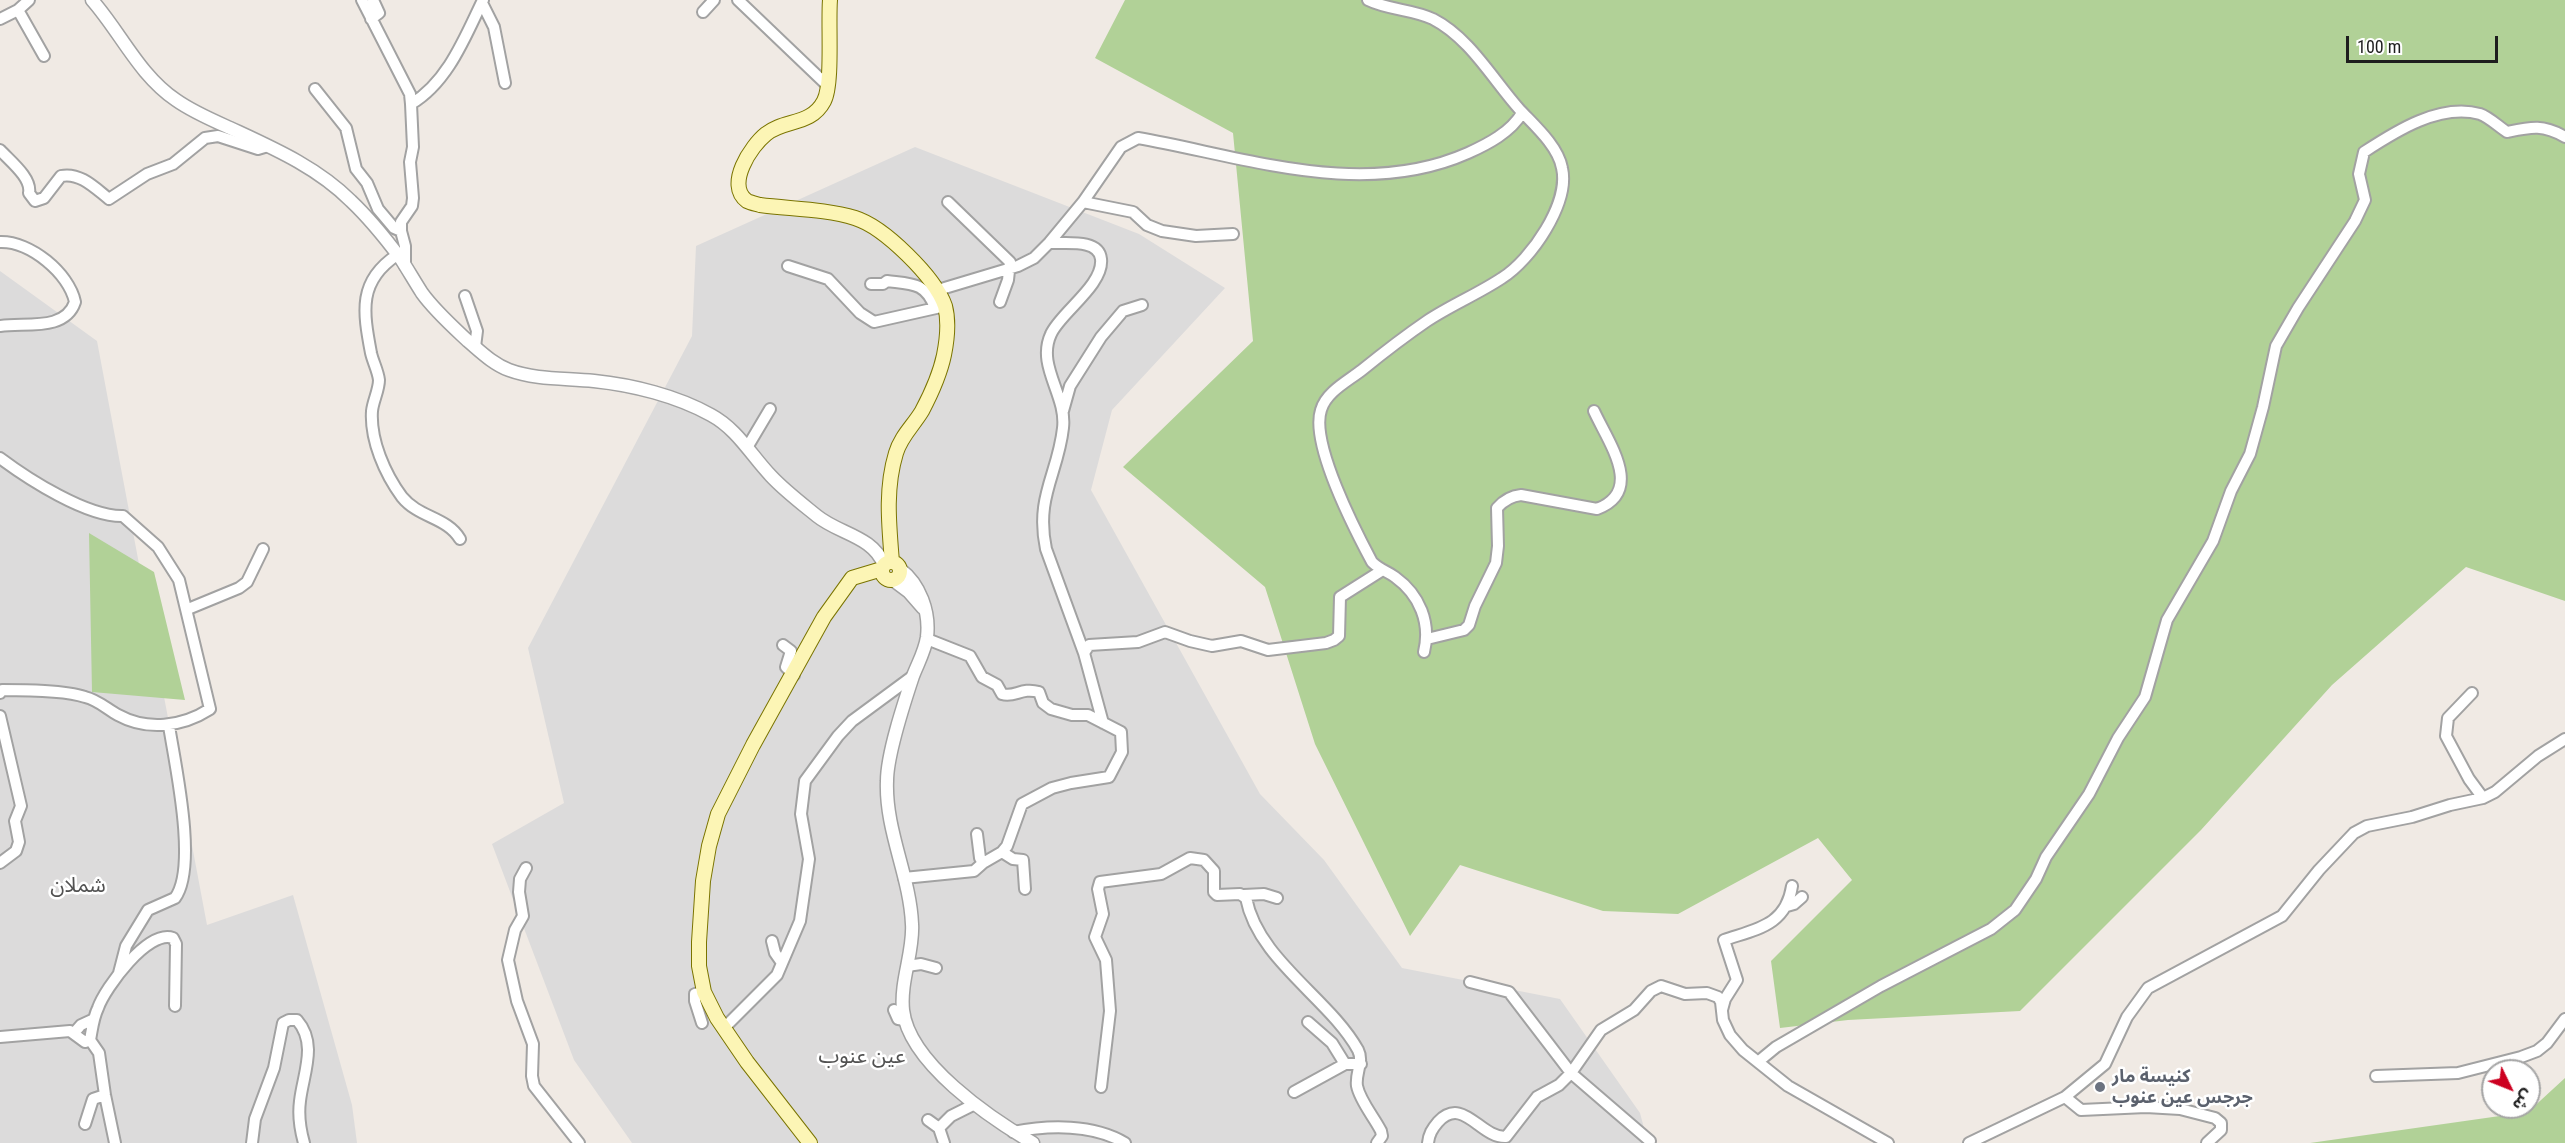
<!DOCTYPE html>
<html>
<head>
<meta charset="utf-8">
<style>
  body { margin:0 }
  #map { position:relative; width:2565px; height:1143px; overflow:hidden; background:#f0eae4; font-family:"Roboto Condensed","Noto Sans Arabic",sans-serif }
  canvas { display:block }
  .north { position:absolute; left:2481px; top:1059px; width:60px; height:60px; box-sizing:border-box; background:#fff; border:2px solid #a5a5a5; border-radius:50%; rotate:133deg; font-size:16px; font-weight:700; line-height:24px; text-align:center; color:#1e1e1e }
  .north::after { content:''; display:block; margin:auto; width:21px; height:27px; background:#cc0020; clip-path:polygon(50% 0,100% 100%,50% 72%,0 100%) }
  .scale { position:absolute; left:2346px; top:36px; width:152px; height:27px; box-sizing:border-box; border:3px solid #1e1e1e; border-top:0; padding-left:8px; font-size:18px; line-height:21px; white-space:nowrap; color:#1e1e1e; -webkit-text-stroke:4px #fff; paint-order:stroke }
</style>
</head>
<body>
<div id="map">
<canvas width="2565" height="1143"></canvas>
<div class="north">ش</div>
<div class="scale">100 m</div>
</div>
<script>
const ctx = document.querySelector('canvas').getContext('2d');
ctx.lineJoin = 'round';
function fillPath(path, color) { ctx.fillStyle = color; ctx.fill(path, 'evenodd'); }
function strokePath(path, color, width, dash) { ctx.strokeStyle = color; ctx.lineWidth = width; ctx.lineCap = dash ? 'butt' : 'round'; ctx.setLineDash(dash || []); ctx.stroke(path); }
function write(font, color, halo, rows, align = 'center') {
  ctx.font = font + ' "Roboto Condensed","Noto Sans Arabic",sans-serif'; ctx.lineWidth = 5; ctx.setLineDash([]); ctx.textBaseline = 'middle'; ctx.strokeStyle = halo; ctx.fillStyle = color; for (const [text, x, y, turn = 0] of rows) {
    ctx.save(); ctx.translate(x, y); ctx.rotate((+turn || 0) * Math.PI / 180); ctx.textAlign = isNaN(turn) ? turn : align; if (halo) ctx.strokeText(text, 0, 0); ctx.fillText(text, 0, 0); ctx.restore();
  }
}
fillPath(new Path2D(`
  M915 147 1139 234 1225 288 1112 410 1091 490 1260 794 1324 860 1402 968 1560 999 1640 1113 1648 1143H632L574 1060 492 844 564 803 528 648 692 336 696 246Z
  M0 271 97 341 207 925 293 895 352 1105 357 1143H0Z`), '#dcdbdb');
fillPath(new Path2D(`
  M1125 0H2565V601L2466 567 2332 685 2201 830 2020 1011 1848 1020 1780 1028 1771 961 1852 880 1818 838 1678 914 1603 911 1460 865 1410 936 1315 744 1265 587 1123 467 1253 341 1233 133 1095 58Z
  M89 533 154 572 185 700 92 692Z
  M2565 1078V1143H2310L2528 1112Z`), '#b1d197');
const minor = new Path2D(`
  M362 0 410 94 411 104
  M738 0 828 86
  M1368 0C1388 10 1412 9 1433 19 1470 38 1493 80 1520 110 1534 125 1558 146 1562 168 1570 203 1531 260 1502 278 1478 294 1451 305 1427 321 1405 336 1383 353 1362 370 1348 381 1326 392 1321 410 1310 443 1356 532 1372 562 1380 570 1387 571 1395 577 1420 595 1431 623 1424 652
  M482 3 494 27 505 83
  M18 10 44 56
  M703 12 714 0
  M0 19 18 10 29 0
  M371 19 379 13 373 0
  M315 89 346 128 356 169 367 183 378 209 394 228 401 231
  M0 150C10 161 32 178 29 193L35 201 44 198 61 176C80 172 95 188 109 199L147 174 173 164 205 138 218 136 258 149 268 146
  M948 202 1010 262 1008 280 1000 302
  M1083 202 1133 212 1147 225 1162 231 1196 236 1233 234
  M0 242C30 241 69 273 75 302 65 332 24 322 0 326
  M1049 243C1064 244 1099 238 1101 259 1104 285 1060 313 1051 334 1036 366 1067 395 1063 428 1058 474 1035 497 1046 549L1084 653
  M397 255C358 281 363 311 371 353 373 362 378 371 379 380 379 390 373 401 372 411 370 440 385 474 402 497 419 518 447 517 460 539
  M405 266V246L401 231V222L412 206 413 198 410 162 413 147 411 104C448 82 465 37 483 0
  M788 266 828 279 860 313 874 322 945 306
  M871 284H883L887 281C911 284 926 282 935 308
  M938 290 1018 266 1034 258 1049 243 1083 202 1121 147 1138 138C1246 157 1362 200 1468 153 1488 144 1511 132 1522 113
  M465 296 477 331 475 347
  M1063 411 1070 386 1101 337 1123 311 1142 305
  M748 446 770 409
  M0 458C28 479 87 517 123 516L158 547 179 580 210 709C182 727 147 731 118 715 107 709 98 700 85 697 65 690 25 690 2 690L0 693
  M188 609 239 588 247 582 263 549
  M1427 639 1464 630 1469 625 1475 606 1496 563 1498 546 1497 508C1504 500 1511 496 1521 495L1597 509C1645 491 1608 442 1594 411
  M783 645 791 651 786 667 794 675
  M2472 693 2448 718 2446 736 2469 779 2483 798
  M0 716 21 806 15 821 19 842 16 851 0 863
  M1103 723 1084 653 1089 645 1138 642 1165 632 1190 641 1212 646 1241 641 1268 650 1326 643 1334 640 1339 636 1340 597 1381 571
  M977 834 980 858 983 863
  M1002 852 1013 859 1023 860 1025 889
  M526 868 520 879 519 892 523 916 515 930 508 960 517 1001 533 1044 532 1076 534 1086 579 1143
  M904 878 974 871 983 863 1002 852 1007 846 1022 804 1052 788 1071 783 1109 777 1122 752 1121 732 1088 715H1072L1051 709 1043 703 1039 692C1021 687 1015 698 1002 694L997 685 982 677 970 656 927 639
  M1244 895 1264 894 1277 898
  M1787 906 1794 904 1802 897
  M772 941 775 953 782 963
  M907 966 921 964 936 968
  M119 973 126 946 148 910 175 898C198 867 175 764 169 726
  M1470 982 1509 992 1571 1073 1650 1141
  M894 1010 898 1019 905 1020
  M1722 1010 1725 999 1737 980 1724 940C1756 929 1786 926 1792 886
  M1308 1022 1332 1043 1345 1064H1361
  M702 1023 695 1001V994L704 992
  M724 1028 777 975 800 921 809 859 801 814 805 781 838 736 852 721 913 676
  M74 1033 81 1025 94 1019
  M0 1037 70 1031 85 1042 90 1040 99 1053 105 1095 115 1143
  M90 1040C92 1030 93 1018 98 1008 105 988 148 929 173 938L176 944 175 1006
  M1759 1061 1776 1047 1881 986 1991 929 2015 910 2036 879 2046 857 2089 794 2118 738 2145 697 2167 620 2213 541 2231 491 2250 454 2263 407 2276 346 2298 308 2355 221 2365 200 2359 174 2364 152C2396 131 2440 103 2480 114 2489 117 2499 127 2507 132 2531 127 2543 124 2565 137
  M2376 1076 2458 1073 2521 1057 2537 1051 2547 1043 2565 1019
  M1101 1087 1110 1011 1106 960 1095 937 1103 914 1098 889 1100 882 1161 874 1190 858 1204 860 1214 871V892L1217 895 1240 894 1246 898C1258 960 1329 998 1358 1050 1364 1062 1355 1073 1357 1086 1360 1101 1374 1117 1381 1131L1382 1136 1377 1143
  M1294 1092 1345 1064
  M2065 1097 2081 1110 2146 1107 2180 1109 2215 1118 2221 1123V1130L2207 1143
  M928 1120 939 1128
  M85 1124 93 1099 105 1095
  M1013 1132C1049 1125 1093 1124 1125 1143
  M252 1143 255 1119 274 1068 283 1023 289 1020H297C318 1044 303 1074 300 1101 298 1116 300 1129 304 1143
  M944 1143 939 1128 951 1116 973 1105
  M1428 1143C1429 1134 1432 1129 1438 1122 1463 1095 1480 1138 1506 1137L1537 1097 1559 1085 1571 1073 1601 1030 1634 1010 1651 991 1661 986 1685 994 1707 993 1718 997 1721 1002 1723 1020 1730 1035 1743 1050 1788 1086 1888 1143
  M1969 1143 2065 1097 2105 1064 2127 1017 2148 988 2282 916 2319 870 2354 833 2367 826 2412 817 2450 805 2483 798 2495 792 2538 756 2565 739`);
const tertiary = new Path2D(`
  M92 0C121 33 139 75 176 100 193 112 212 120 230 128 273 148 317 167 351 201 369 218 386 239 401 259 408 270 415 282 422 293 435 311 452 326 468 341 481 352 493 364 509 370 536 380 566 378 594 381 633 385 677 396 711 415 737 429 751 455 771 476 784 490 801 503 817 516 839 534 873 536 884 565
  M900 569C920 584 930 612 927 637 925 651 918 663 913 676 904 703 887 754 887 781 885 830 910 876 912 924 914 951 900 981 903 1010 909 1063 990 1118 1033 1143
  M893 580 909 592 923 608`);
const secondary = new Path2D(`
  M830 0C828 23 833 84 824 101 811 126 784 119 766 134 751 146 725 185 747 201 751 203 757 204 760 205 791 209 826 209 855 218 884 227 935 277 945 306 949 321 947 340 944 355 940 374 931 394 922 411 913 426 901 436 896 453 885 489 889 525 892 562
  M882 571a9 9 0 1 1 18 0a9 9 0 1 1-18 0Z
  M810 1143 747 1062 717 1018 704 992 699 966V942L703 881 709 846 718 814 753 745 824 617 852 578 882 569`);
strokePath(minor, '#a2a2a2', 14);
strokePath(tertiary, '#a2a2a2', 15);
strokePath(secondary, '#7a7400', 16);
strokePath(minor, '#fff', 10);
strokePath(tertiary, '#fff', 12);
strokePath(secondary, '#fcf5b5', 14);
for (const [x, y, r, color] of [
  [2100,1087,6,"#6b7280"]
]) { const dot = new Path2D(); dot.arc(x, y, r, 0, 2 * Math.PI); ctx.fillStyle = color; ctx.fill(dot); strokePath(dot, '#fff', 2); }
write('bold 18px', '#5b616d', '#fff', [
  ["كنيسة مار",2112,1077],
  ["جرجس عين عنوب",2112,1098]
], 'left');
write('21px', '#515151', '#fff', [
  ["شملان",78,887],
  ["عين عنوب",862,1058]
]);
</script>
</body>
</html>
